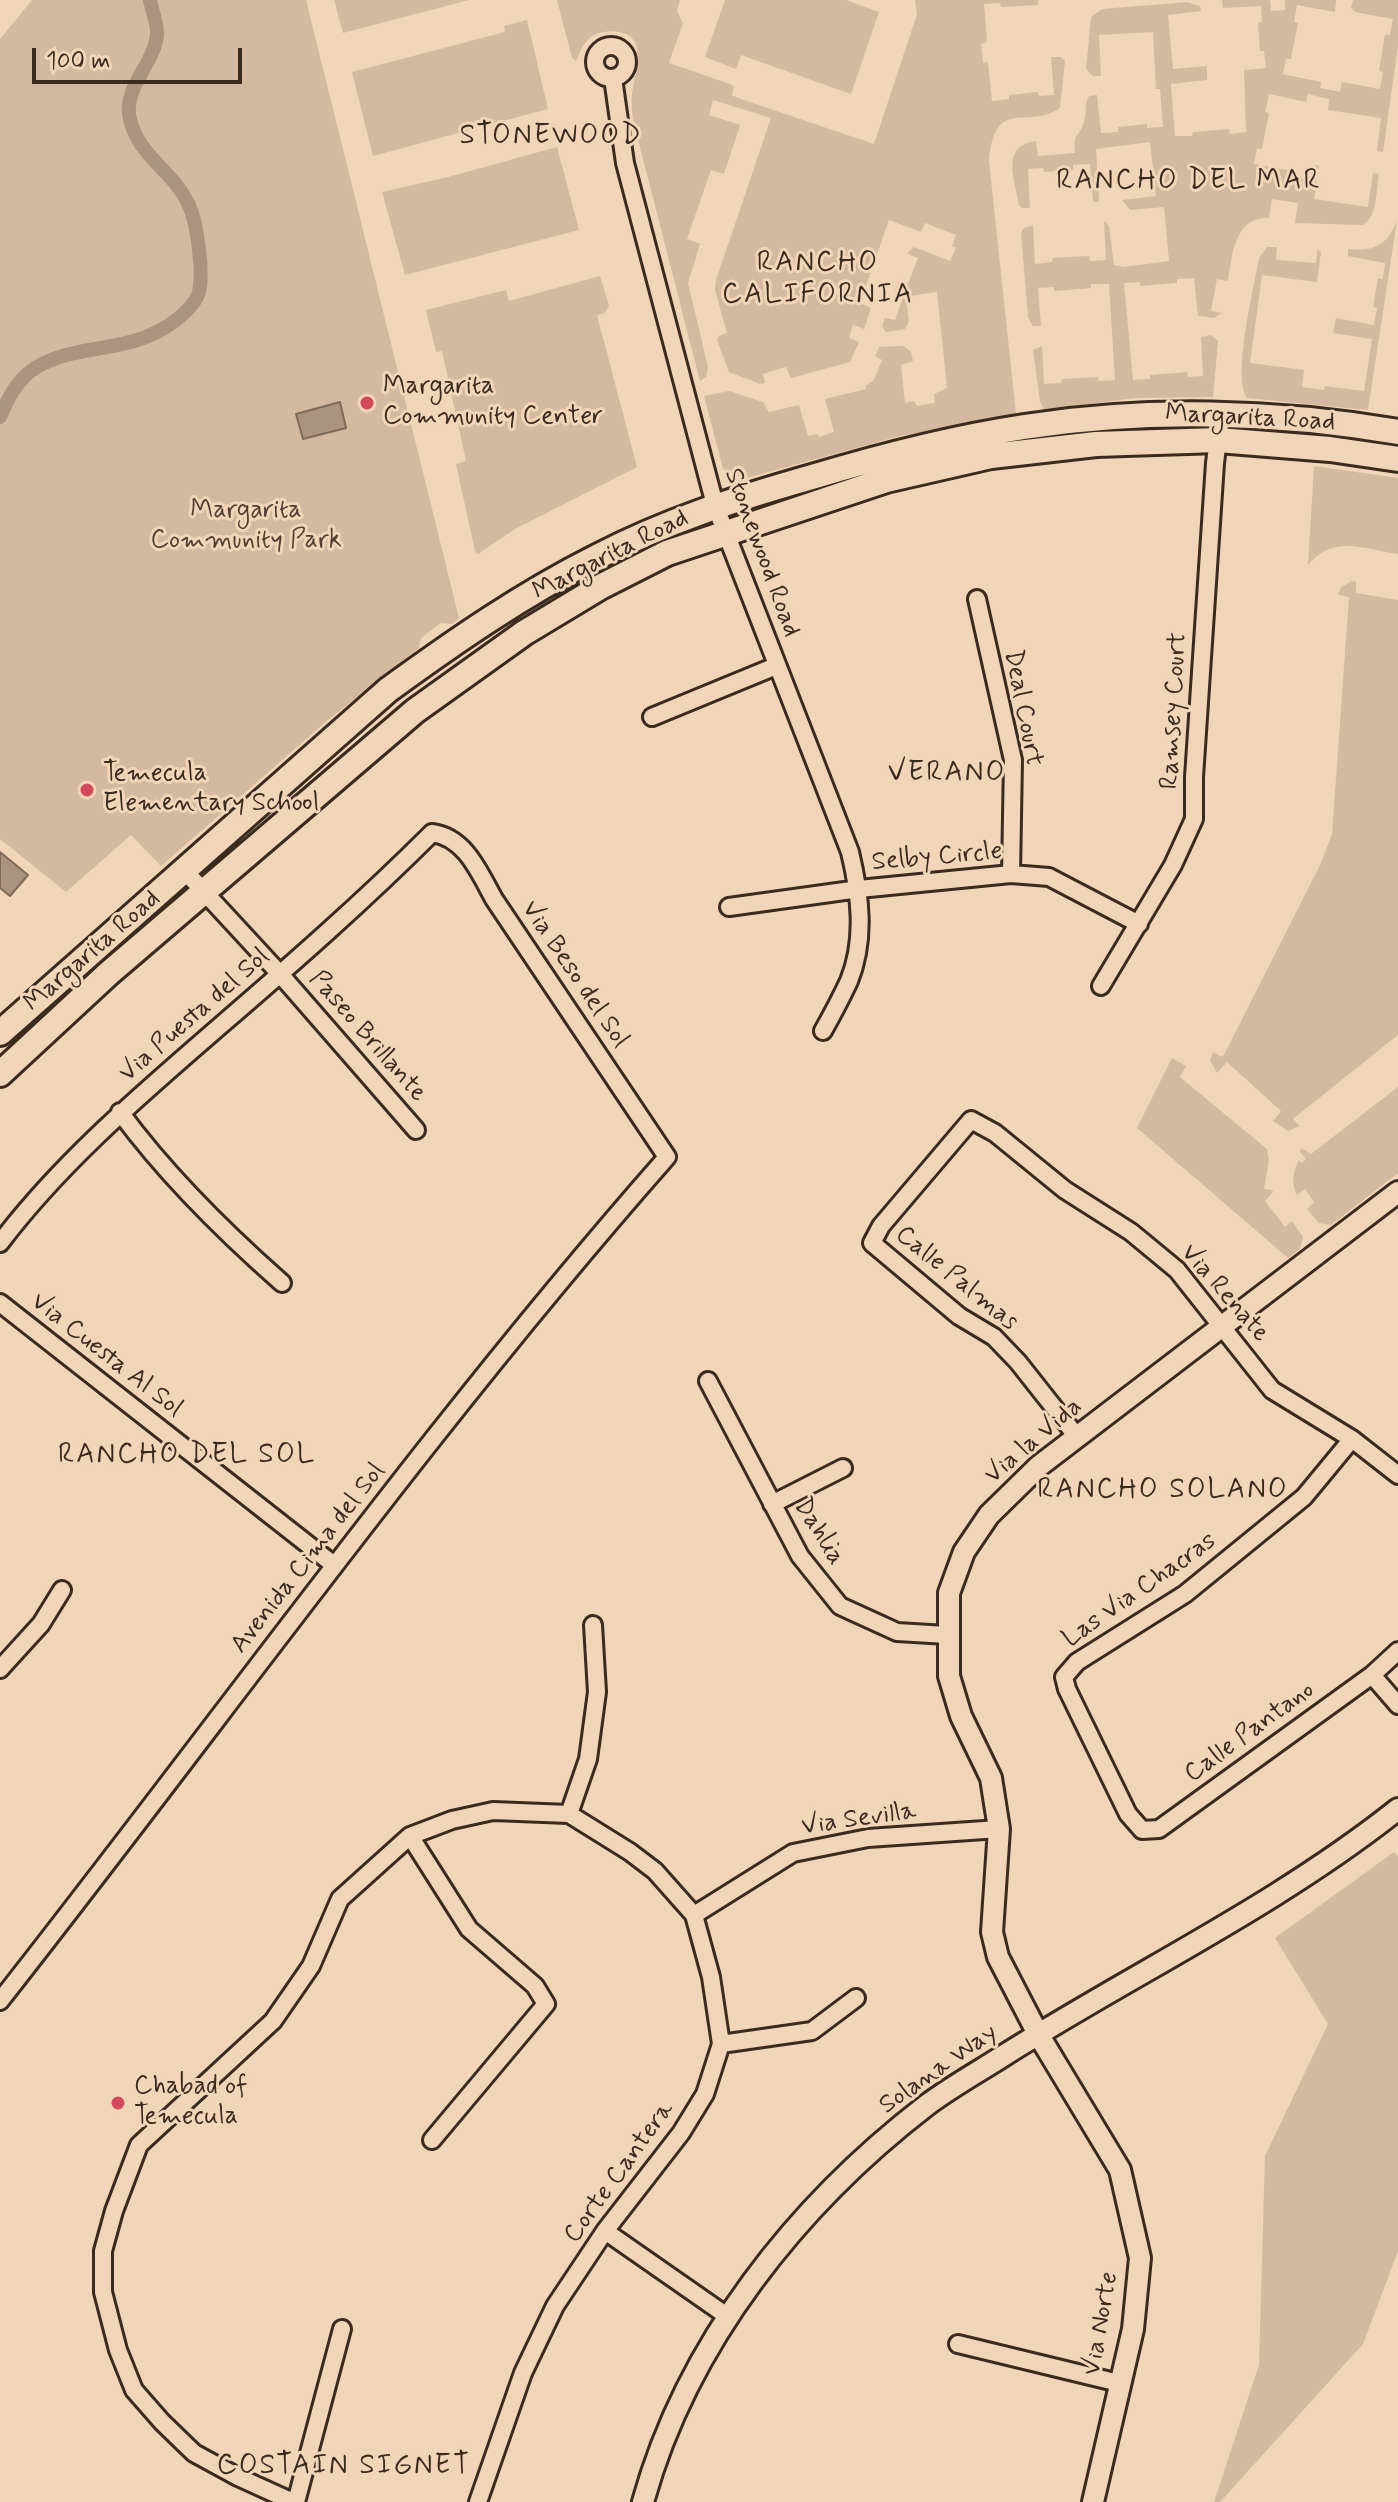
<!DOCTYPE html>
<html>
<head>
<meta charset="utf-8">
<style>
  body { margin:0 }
  #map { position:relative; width:1398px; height:2502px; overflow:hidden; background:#f1d5b8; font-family:Mynerve,sans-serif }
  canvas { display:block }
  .scale { position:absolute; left:32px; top:48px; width:210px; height:36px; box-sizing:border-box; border:4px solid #3b2a1e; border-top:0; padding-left:10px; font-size:24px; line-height:28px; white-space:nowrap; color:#3b2a1e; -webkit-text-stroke:6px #f1d5b8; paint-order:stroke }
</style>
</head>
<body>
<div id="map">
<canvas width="1398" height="2502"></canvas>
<div class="scale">100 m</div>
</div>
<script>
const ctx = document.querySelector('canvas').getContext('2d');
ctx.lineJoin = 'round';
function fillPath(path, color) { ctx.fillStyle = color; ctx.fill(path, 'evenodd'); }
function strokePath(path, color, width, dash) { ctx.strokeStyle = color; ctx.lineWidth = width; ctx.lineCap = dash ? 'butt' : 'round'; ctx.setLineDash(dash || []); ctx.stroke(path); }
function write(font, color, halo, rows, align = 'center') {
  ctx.font = font + ' Mynerve,sans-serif'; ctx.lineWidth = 6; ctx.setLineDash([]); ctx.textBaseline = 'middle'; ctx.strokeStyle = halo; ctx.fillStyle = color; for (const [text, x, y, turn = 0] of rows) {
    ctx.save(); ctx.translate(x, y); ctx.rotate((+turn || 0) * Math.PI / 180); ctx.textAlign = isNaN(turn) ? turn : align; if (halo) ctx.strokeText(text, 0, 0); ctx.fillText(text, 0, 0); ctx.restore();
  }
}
fillPath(new Path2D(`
  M32 0H306L459 618 452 624 441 623 421 638 419 648 328 720 161 866 131 835 66 892 0 839V39Z
  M334 0H469L343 33Z
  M557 0H680L677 11 683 23 669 63 730 84 734 87 732 95 738 98 874 144 917 14 915 0H1039L1037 5 1001 7 1000 3 984 4 987 42 981 44 983 63 988 62 992 101 1009 99V95L1038 92 1039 96 1054 95 1051 57H1061L1065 61 1060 108C1026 131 995 95 989 161L1016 414 896 437 743 479 723 469 704 396 729 391 763 402 769 412 799 405 808 436 817 434 819 437 834 432 825 399 866 389V386L874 380 882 360 875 356 879 347 904 346 911 352 913 361 901 365 905 403 914 401 917 406 935 403 934 394 947 388 937 292 909 296 906 299 909 321 905 329 886 332 882 326 885 318 895 320 903 297 895 291 898 282 908 284 918 258 907 253 914 247 950 261 956 248 952 246 956 235 925 223 921 232 889 220 860 303 871 308 864 329 853 325 849 338 859 342 850 362 791 378 786 367 763 374 765 383 760 384 729 372 717 340 719 336 727 333 715 290 716 280 771 118 713 100 709 115 740 125 724 174 711 170 687 239 700 244 688 283 708 367 706 377 700 381 633 120C632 112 631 103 632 95 636 68 652 27 604 32 587 34 582 47 576 61L572 58Z
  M725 0H846L879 12 851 94 741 55 736 69 705 57Z
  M1222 0H1270L1271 11 1285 10V0H1336L1335 12 1297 5 1294 22 1298 23 1291 59H1286L1283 74 1321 82 1320 88 1340 92 1342 82 1380 89 1383 72 1379 71 1385 34 1390 35 1393 19 1355 12 1351 8 1353 0H1398V46L1383 152 1377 151 1381 118 1328 110 1329 99 1308 94 1306 102 1269 94 1265 112 1269 113 1262 149H1257L1254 164 1292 171V177L1309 179 1315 165 1319 166 1314 199 1368 207 1373 173 1379 174C1376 190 1378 216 1363 225L1295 223 1298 203 1272 199 1269 218C1234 216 1232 256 1228 281L1217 279 1211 311 1222 313 1214 318 1198 316 1194 278 1177 279V283L1140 286V282L1124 283 1133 380 1150 379V375L1187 372 1188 377 1203 376 1201 337 1211 335 1218 341 1213 397 1135 398 1044 410 1040 401 1033 350 1042 346 1044 384 1061 383 1062 379 1098 377 1099 381 1115 380 1109 284H1091V288L1054 291V287L1038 288 1041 326H1033L1028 317 1021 233 1024 228 1033 225 1035 264 1052 262 1053 258 1089 256 1090 261 1106 260 1104 221 1109 226 1114 265 1124 267 1169 261 1164 207 1130 210 1122 200 1156 196 1150 142 1096 149 1099 198 1098 202H1093L1090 164 1073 165V170L1044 172 1043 168 1028 169 1030 208H1022L1019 205C1015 179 1000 146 1036 141L1038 156 1075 153C1073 132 1079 138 1084 122 1087 113 1084 105 1089 96L1097 95 1101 133 1118 132V127L1147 124V128L1163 127 1160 89H1156L1153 32 1099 35 1101 76H1093L1086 69 1091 17 1102 9 1187 2 1200 6 1201 11 1168 15 1173 69 1207 66V80L1171 84 1175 136H1192L1193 132 1229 129 1230 134 1246 132 1244 70 1266 68 1264 51H1260L1258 23 1262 22 1261 6 1223 8Z
  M527 20 548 109 373 156 352 72 505 32 504 26Z
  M557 147 579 230 405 275 382 192 448 177Z
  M1397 220 1368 410 1247 398C1232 375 1254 288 1259 258L1267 247H1277L1276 260 1316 263 1317 250 1321 252 1317 282 1262 275 1250 363 1304 370 1302 387 1324 390 1325 386 1364 391 1372 339 1333 333 1336 318 1374 325 1377 308 1373 307 1378 278 1383 279 1385 263 1348 256V249C1374 252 1388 245 1397 220Z
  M600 276 609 306 605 313 597 315 637 467 515 529 478 554 475 551 456 464 466 461 442 351 436 352 426 310 506 290 509 301Z
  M1314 466 1398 478V554C1363 549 1333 534 1308 565Z
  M1352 581 1356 582V593L1398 600V1035L1293 1119 1300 1126 1288 1131 1273 1121 1281 1111 1227 1062 1217 1073 1210 1060 1213 1052 1222 1057 1225 1053 1321 863 1332 834 1349 597 1338 595 1341 587Z
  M1172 1058 1186 1066 1180 1077 1267 1149 1269 1160 1264 1189 1272 1190 1273 1192 1265 1201 1285 1227 1292 1221 1303 1237 1300 1249 1288 1258 1137 1128Z
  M1398 1087V1173L1331 1225 1319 1223 1307 1209 1314 1202 1305 1189 1297 1195C1291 1184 1293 1171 1299 1160L1302 1163 1306 1159 1300 1152 1301 1148 1311 1154Z
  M1394 1852 1398 1856V2251L1363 2344 1220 2502H1214L1259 2365 1265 2156 1328 2024 1275 1938Z`), '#d3b99f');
const water = new Path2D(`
  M340 402 346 428 303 439 296 414Z
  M0 852 28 875 10 896 0 888Z`);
fillPath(water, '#ab947e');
strokePath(water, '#7e6a58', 2);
strokePath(new Path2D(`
  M0 417C8 398 17 380 35 368 79 341 130 356 176 320 185 313 196 303 199 292 202 278 201 265 199 250 197 234 195 218 188 203 172 169 135 155 129 114 126 84 154 64 157 35 158 25 152 11 150 0`), '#ab947e', 14);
const minor = new Path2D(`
  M595 62a16 16 0 1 1 32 0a16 16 0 1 1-32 0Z
  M613 78 625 163 715 505 850 852C860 894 866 939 849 981 841 998 832 1015 823 1031
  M977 599 1013 760 1011 874
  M652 717 776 666
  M184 870 280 974 416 1130
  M729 907 859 889 1011 874 1049 877 1139 924
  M1101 986 1173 865 1194 819V777L1215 463 1221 415
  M120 1112C167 1176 223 1231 282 1283
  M0 1243C63 1160 142 1094 220 1026 292 964 364 901 432 833 465 837 479 872 494 899L667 1157C430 1426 222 1719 0 2001
  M0 1303 334 1565
  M708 1381 800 1556 840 1606 897 1632 947 1635
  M1078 1438 1018 1362 994 1337 959 1316 872 1243 881 1226 971 1120 995 1133 1065 1190 1131 1232 1177 1270 1272 1390 1352 1439 1398 1475
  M1352 1439 1304 1497 1185 1594 1077 1662 1064 1677 1067 1689 1128 1814 1142 1830 1159 1829 1372 1675 1398 1651
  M772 1504 843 1468
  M0 1669 41 1624 62 1590
  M1372 1675 1398 1705
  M569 1814 588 1759 597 1692 593 1625
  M410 1836 469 1929 535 1986 546 2004 432 2140
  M694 1915 793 1853 868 1838 999 1829
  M721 2044 812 2031 856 1998
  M605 2231 727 2316
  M958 2344 1119 2383
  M293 2502 238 2477 194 2453 162 2422 134 2390 118 2350 103 2292V2251L114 2211 139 2145 273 2021 311 1966 340 1899 410 1836 452 1820 493 1811 569 1814 630 1852 655 1871 694 1915 711 1977 721 2044 705 2094 681 2133 605 2231 555 2306 523 2373 478 2502
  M296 2502 342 2329`);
const tertiary = new Path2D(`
  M643 2502C687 2343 797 2205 927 2105 951 2087 978 2072 1003 2056 1134 1973 1276 1906 1398 1809
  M1093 2502 1133 2329 1140 2258 1120 2170 1038 2034 998 1957 992 1932 999 1829 991 1778 961 1716 949 1676V1593L964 1552 989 1515 1039 1466 1398 1192`);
const secondary = new Path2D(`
  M0 1033 388 690C454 642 523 594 597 557 666 521 738 498 812 477 882 456 952 438 1024 427 1146 408 1276 411 1398 432
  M0 1074 109 973 415 711 524 633 602 586 667 553 886 480 991 456 1096 444 1218 440 1330 449 1398 459`);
strokePath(minor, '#3b2a1e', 22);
strokePath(tertiary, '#3b2a1e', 26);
strokePath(secondary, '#3b2a1e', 30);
strokePath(minor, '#f1d5b8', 16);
strokePath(tertiary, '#f1d5b8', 20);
strokePath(secondary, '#f1d5b8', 24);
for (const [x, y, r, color] of [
  [367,403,8,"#d1495b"],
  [87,790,8,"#d1495b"],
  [118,2103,8,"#d1495b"]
]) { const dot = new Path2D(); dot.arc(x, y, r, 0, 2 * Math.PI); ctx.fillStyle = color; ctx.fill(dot); strokePath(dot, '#f1d5b8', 3); }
write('26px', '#3b2a1e', '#f1d5b8', [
  ["Margarita",383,388],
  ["Community Center",383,418],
  ["Temecula",103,775],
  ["Elementary School",103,805],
  ["Chabad of",134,2088],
  ["Temecula",134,2118]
], 'left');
write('26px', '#3b2a1e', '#f1d5b8', [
  ["Margarita Road",1250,419,3],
  ["Stonewood Road",761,553,70],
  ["Margarita Road",611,556,-27],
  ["Deal Court",1022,708,79],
  ["Ramsey Court",1175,711,-87],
  ["Selby Circle",937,858,-5],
  ["Margarita Road",93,952,-41],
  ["Via Beso del Sol",574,975,56],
  ["Via Puesta del Sol",195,1016,-41],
  ["Paseo Brillante",367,1037,49],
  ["Calle Palmas",956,1279,39],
  ["Via Renate",1224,1294,49],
  ["Via Cuesta Al Sol",106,1356,38],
  ["Via la Vida",1034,1442,-40],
  ["Dahlia",818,1532,58],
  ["Avenida Cima del Sol",309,1559,-52],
  ["Las Via Chacras",1140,1591,-35],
  ["Calle Pantano",1250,1733,-36],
  ["Via Sevilla",859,1820,-8],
  ["Solana Way",939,2070,-35],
  ["Corte Cantera",620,2173,-54],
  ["Via Norte",1102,2324,-80]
]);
write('26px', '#523f31', '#f1d5b8', [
  ["Margarita",246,512],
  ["Community Park",246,542]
]);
ctx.letterSpacing = '2px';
write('28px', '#3b2a1e', '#f1d5b8', [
  ["STONEWOOD",551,137],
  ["RANCHO DEL MAR",1189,182],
  ["RANCHO",818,264],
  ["CALIFORNIA",818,296],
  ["VERANO",947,774],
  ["RANCHO DEL SOL",187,1456],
  ["RANCHO SOLANO",1163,1491],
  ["COSTAIN SIGNET",344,2467]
]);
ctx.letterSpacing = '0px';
</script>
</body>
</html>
